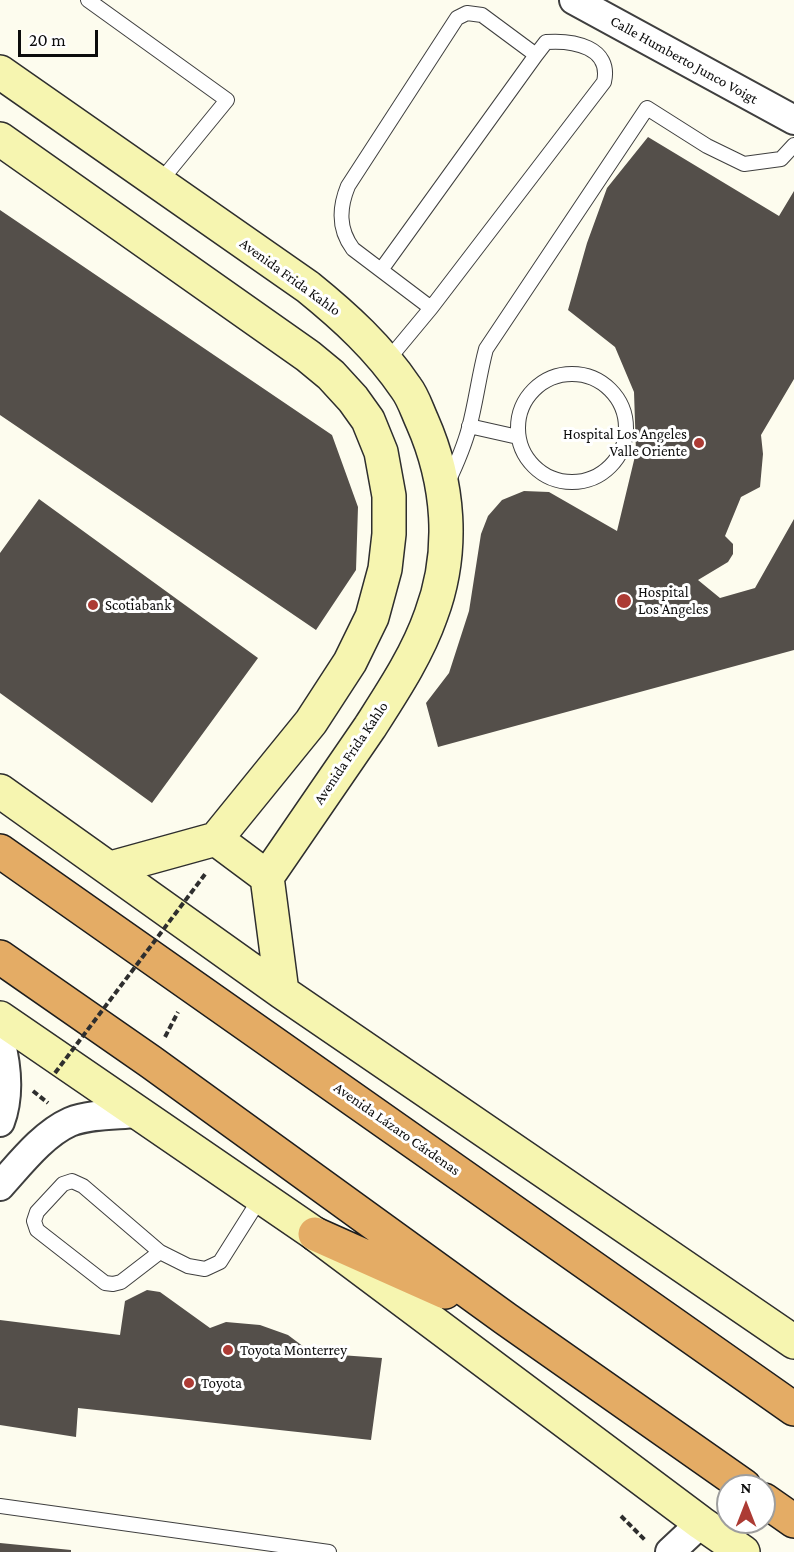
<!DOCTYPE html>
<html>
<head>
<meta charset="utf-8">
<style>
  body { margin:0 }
  #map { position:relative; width:794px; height:1552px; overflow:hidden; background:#fdfcee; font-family:"Crimson Pro",serif }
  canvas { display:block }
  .north { position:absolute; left:716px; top:1474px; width:60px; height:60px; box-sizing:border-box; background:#fff; border:2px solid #9e9e9e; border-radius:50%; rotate:0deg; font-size:16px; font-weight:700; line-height:24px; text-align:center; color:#0c0c0c }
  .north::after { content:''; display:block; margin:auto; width:21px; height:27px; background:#ac3b34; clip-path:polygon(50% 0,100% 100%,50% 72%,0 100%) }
  .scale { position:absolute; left:18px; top:30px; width:80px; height:27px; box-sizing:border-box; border:3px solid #0c0c0c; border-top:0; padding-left:8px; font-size:18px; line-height:21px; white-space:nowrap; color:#0c0c0c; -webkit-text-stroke:4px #fff; paint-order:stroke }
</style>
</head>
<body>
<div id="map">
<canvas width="794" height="1552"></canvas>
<div class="north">N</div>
<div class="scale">20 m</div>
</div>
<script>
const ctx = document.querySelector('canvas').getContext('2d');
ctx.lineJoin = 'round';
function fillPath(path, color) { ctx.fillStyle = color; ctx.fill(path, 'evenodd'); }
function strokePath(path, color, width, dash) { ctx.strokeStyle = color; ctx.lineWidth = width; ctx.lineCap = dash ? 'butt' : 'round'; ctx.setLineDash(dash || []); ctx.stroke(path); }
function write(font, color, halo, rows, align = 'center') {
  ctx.font = font + ' "Crimson Pro",serif'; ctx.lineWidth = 6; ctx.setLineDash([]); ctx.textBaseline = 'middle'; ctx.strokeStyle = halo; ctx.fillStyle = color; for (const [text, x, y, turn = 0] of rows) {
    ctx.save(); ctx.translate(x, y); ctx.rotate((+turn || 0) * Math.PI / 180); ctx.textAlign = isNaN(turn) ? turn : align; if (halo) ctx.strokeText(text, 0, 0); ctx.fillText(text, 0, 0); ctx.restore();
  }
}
fillPath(new Path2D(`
  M648 137 779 216 794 191V379L761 435 763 454 760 487 741 497 725 536 733 544V554L728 562 698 580 720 598 755 588 794 519V650L438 747 426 703 449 673 469 611 481 534 488 516 502 500 524 491 549 492 617 531 636 452 634 392 615 347 568 310 587 243 607 188Z
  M0 210 332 435 358 507 356 570 316 630 0 415Z
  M39 499 258 658 152 803 0 693V553Z
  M147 1290 160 1292 210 1328 226 1322 260 1325 288 1335 312 1353 382 1358 371 1440 78 1408 76 1437 0 1425V1320L120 1335 125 1301Z
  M0 1543 71 1550V1552H0Z`), '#544f4a');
const lane = new Path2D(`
  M88 0 227 100 159 183
  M381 270 536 55
  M387 361 431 308 604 82C612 47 573 40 546 42L536 55 482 15 467 13 457 18 348 186C339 208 338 229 353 249L431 308
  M518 428a54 54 0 1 1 108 0a54 54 0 1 1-108 0Z
  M469 426 518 437
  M448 482C456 465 464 447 469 428 476 402 479 375 486 349L647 108 707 146 744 164 781 159 794 145
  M160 1252 121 1282 113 1284 105 1283 37 1230 34 1221 37 1212 63 1184 72 1181 83 1186 160 1252 188 1266 205 1269 220 1262 261 1197
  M0 1506 329 1552`);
const street = new Path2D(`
  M574 0 794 120
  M0 1040C7 1067 10 1095 0 1122
  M0 1186C20 1164 43 1134 70 1122 90 1114 116 1115 136 1113
  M670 1552 701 1523`);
const secondary = new Path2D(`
  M0 72 308 287C345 317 379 348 406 388 413 397 417 410 422 421 449 482 455 551 431 615 417 655 393 691 370 727 336 777 301 827 267 877L282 992
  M0 139 308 356 331 375 353 399 368 420 381 452 389 496V534L385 569 372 617 350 662 311 722 216 839 111 868
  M0 791 282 992 794 1342
  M216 839 267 877
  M0 1018 315 1234 701 1523 743 1552`);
const highway = new Path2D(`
  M0 851 794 1409
  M0 957 151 1062 506 1319 744 1486
  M315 1234 445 1292
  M764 1500 794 1521`);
strokePath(lane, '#3f3f3f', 16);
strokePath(street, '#3f3f3f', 32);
strokePath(secondary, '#2e2e2e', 36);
strokePath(highway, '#1d1d1d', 36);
strokePath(new Path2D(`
  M165 1037 178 1012
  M33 1091 48 1103
  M621 1516 646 1541`), '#2e2e2e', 4, [6, 3]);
strokePath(lane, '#fff', 14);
strokePath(street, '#fff', 28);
strokePath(secondary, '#f6f5b0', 33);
strokePath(highway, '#e4ac65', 33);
strokePath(new Path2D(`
  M55 1073 206 873`), '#2e2e2e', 4, [6, 3]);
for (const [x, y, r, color] of [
  [699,443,6,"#ac3b34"],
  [624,601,8,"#ac3b34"],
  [93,605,6,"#ac3b34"],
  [228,1350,6,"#ac3b34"],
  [189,1383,6,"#ac3b34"]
]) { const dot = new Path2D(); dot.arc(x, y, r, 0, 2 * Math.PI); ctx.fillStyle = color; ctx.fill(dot); strokePath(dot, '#fff', 2); }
write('15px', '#0c0c0c', '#fff', [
  ["Calle Humberto Junco Voigt",684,60,29],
  ["Avenida Frida Kahlo",290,277,36],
  ["Avenida Frida Kahlo",351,753,-56],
  ["Avenida Lázaro Cárdenas",397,1129,35]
]);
write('15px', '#0c0c0c', '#fff', [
  ["Hospital Los Angeles",687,434,"right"],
  ["Valle Oriente",687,451,"right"],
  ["Hospital",638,592],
  ["Los Angeles",638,609],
  ["Scotiabank",105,605],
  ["Toyota Monterrey",240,1350],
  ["Toyota",201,1383]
], 'left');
</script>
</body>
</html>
